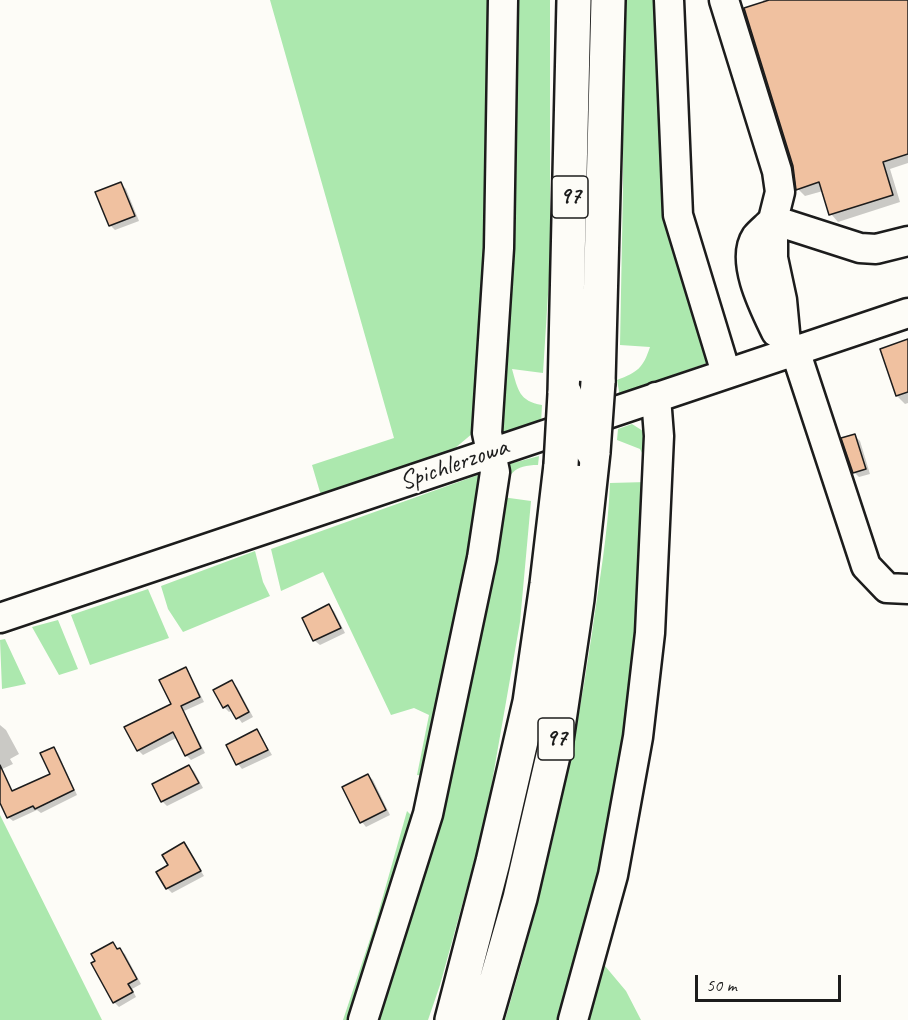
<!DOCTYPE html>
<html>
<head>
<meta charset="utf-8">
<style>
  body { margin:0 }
  #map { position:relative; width:908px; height:1020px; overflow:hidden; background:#fdfcf7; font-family:Caveat,sans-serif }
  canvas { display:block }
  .scale { position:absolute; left:695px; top:975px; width:146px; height:27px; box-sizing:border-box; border:3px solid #1c1c1c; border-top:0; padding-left:8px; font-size:18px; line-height:21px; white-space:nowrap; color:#1c1c1c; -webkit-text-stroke:4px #fdfcf7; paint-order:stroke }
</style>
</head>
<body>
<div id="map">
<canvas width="908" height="1020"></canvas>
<div class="scale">50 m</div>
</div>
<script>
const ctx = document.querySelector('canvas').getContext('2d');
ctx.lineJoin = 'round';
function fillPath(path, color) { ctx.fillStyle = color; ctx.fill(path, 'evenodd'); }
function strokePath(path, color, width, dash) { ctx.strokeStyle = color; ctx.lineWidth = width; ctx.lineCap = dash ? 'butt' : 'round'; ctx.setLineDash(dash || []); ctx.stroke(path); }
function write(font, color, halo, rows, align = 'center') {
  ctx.font = font + ' Caveat,sans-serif'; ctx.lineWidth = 4.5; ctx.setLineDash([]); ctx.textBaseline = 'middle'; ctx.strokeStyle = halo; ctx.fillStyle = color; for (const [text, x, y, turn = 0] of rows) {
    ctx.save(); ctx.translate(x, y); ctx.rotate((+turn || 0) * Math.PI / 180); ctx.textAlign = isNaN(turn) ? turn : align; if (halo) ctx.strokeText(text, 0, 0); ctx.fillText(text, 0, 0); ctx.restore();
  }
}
fillPath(new Path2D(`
  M270 0H490L491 183 473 433 448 454 322 499 312 465 394 438Z
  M508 0H550V263L543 373 512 369C518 390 519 401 542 405L541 424 509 435 499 433Z
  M623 0H658L710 362 670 376 668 382 620 397 617 380C638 372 643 368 650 347L620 345 623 188Z
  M632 424 643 431 646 439 647 463 640 449 617 440 618 429Z
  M539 456 538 465C514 465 507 474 502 497L531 501 520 622 485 822 440 985 428 1020H367L502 466Z
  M478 475 484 483 427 776 417 775 429 715 414 708 391 715 323 572 281 591 271 549Z
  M647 482 641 590 630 706 605 840 580 956 562 1020H505C543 893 573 764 592 633 599 583 608 534 610 483Z
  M255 551 263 582 270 596 183 632 168 609 161 586Z
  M148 589 169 638 90 665 71 615Z
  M58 620 78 669 59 675 32 627Z
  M5 639 26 684 2 689 0 640Z
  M407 811 414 818 352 1020H343L376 921Z
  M0 815 102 1020H0Z
  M600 960 626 991 641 1020H585Z`), '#ace8ae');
fillPath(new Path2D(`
  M763 0H908V163L890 169 900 202 838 222 831 214 823 191 805 196 798 189Z
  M121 184 126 189 139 221 115 230 110 225Z
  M908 341V403L905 404 897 396Z
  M855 436 860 441 870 474 859 477 854 472Z
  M329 606 334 611 345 633 320 645 315 641 304 619Z
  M186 669 190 674 204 702 184 711 205 753 191 760 186 755 178 737 143 755 138 750 173 705Z
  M232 682 237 687 253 717 242 723 233 710 229 712 224 707Z
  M0 725 6 730 19 754 10 759 13 764 0 770Z
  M257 731 261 736 272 755 242 769 238 764 228 745Z
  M53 748 58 753 77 795 41 813 37 810 13 821 8 817 0 799V790L8 786 14 792 52 775Z
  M189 767 194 771 203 788 167 806 162 801 154 784Z
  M368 775 373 780 390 815 366 827 362 822 344 787Z
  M184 844 204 876 172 893 167 888 170 866Z
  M113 944 125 954 141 984 132 989 136 997 119 1007 114 1002Z`), '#0003');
const building = new Path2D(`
  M769 0H908V154L883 162 893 195 829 215 819 182 796 190 793 166 744 8Z
  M121 182 135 216 109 226 95 192Z
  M908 339V392L896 396 880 349Z
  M855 434 866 469 853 473 841 438Z
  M329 604 341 628 313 641 302 618Z
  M186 667 200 697 181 706 201 748 185 756 173 732 137 751 124 727 171 704 159 680Z
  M232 680 249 712 236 719 228 705 223 708 213 690Z
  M257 729 268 750 236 765 226 745Z
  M54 747 74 790 35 809 33 806 7 818 0 803V765L12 791 50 774 40 753Z
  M189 765 199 783 161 802 152 784Z
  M368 774 386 810 360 823 342 787Z
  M184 842 201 871 166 889 156 872 168 865 162 855Z
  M113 942 117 949 120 948 137 979 128 984 133 992 113 1003 91 963 95 961 91 954Z`);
fillPath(building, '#f0c1a0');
strokePath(building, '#1c1c1c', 1.5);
const minor = new Path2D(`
  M669 0 678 215 726 373
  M724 0 777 171 780 192 773 220V258L782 300 787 353
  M773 220C768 226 761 231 756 237 740 261 765 309 776 332
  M773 220 860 248 876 249 908 241
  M795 350 866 566 887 588 908 589
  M0 618 908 313
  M363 1020 428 814 482 558 495 472 487 433 499 248 503 0
  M573 1020 613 875 638 737 650 633 659 436 656 397`);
const major = new Path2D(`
  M598 382 608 0
  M565 394 574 0
  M452 1020 493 862 530 702 547 584 561 465
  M485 1020 520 898 555 747 577 599 593 452`);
strokePath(minor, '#1c1c1c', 33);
strokePath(major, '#1c1c1c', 38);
strokePath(minor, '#fdfcf7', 28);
strokePath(major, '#fdfcf7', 33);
const majorBridge = new Path2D(`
  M593 452 598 382
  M561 465 565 394`);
strokePath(majorBridge, '#1c1c1c', 38, []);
strokePath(majorBridge, '#fdfcf7', 33);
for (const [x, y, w] of [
  [570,197,36],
  [556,739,36]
]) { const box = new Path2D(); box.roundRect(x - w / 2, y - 21, w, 42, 4.5); ctx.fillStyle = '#fdfcf7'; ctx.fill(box); strokePath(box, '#1c1c1c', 1.5); }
write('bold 24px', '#1c1c1c', null, [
  ["97",570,197],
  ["97",556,739]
]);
write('26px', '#1c1c1c', '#fdfcf7', [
  ["Spichlerzowa",454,465,-19]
]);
</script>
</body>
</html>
